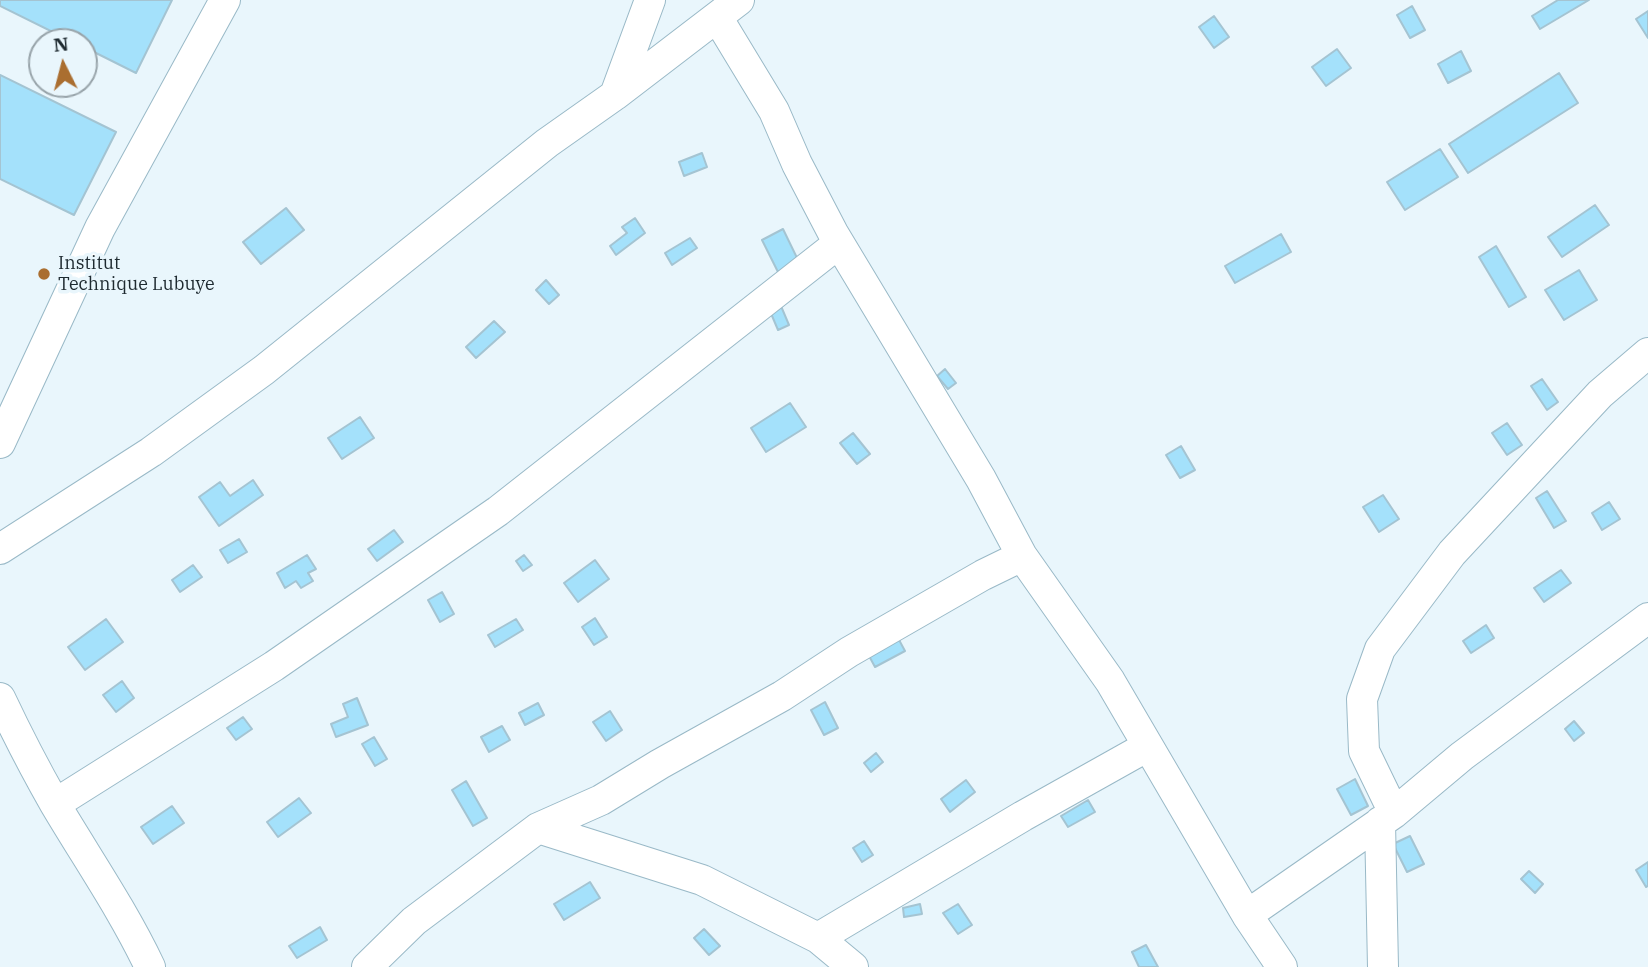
<!DOCTYPE html>
<html>
<head>
<meta charset="utf-8">
<style>
  body { margin:0 }
  #map { position:relative; width:1648px; height:967px; overflow:hidden; background:#e9f6fc; font-family:"IBM Plex Serif",serif }
  canvas { display:block }
  .north { position:absolute; left:28px; top:28px; width:70px; height:70px; box-sizing:border-box; background:#e9f6fc; border:2px solid #98a4aa; border-radius:50%; rotate:354deg; font-size:19px; font-weight:700; line-height:28px; text-align:center; color:#1e2a30 }
  .north::after { content:''; display:block; margin:auto; width:24px; height:32px; background:#aa6e30; clip-path:polygon(50% 0,100% 100%,50% 72%,0 100%) }
</style>
</head>
<body>
<div id="map">
<canvas width="1648" height="967"></canvas>
<div class="north">N</div>
</div>
<script>
const ctx = document.querySelector('canvas').getContext('2d');
ctx.lineJoin = 'round';
function fillPath(path, color) { ctx.fillStyle = color; ctx.fill(path, 'evenodd'); }
function strokePath(path, color, width, dash) { ctx.strokeStyle = color; ctx.lineWidth = width; ctx.lineCap = dash ? 'butt' : 'round'; ctx.setLineDash(dash || []); ctx.stroke(path); }
function write(font, color, halo, rows, align = 'center') {
  ctx.font = font + ' "IBM Plex Serif",serif'; ctx.lineWidth = 7; ctx.setLineDash([]); ctx.textBaseline = 'middle'; ctx.strokeStyle = halo; ctx.fillStyle = color; for (const [text, x, y, turn = 0] of rows) {
    ctx.save(); ctx.translate(x, y); ctx.rotate((+turn || 0) * Math.PI / 180); ctx.textAlign = isNaN(turn) ? turn : align; if (halo) ctx.strokeText(text, 0, 0); ctx.fillText(text, 0, 0); ctx.restore();
  }
}
const building = new Path2D(`
  M0 0H172L136 73 84 47V42H73L0 6Z
  M1558 0H1589L1540 29 1532 16Z
  M1412 6 1425 30 1410 38 1397 15Z
  M1648 11V38L1636 19Z
  M1214 16 1229 37 1214 48 1199 27Z
  M1337 49 1351 68 1326 86 1312 67Z
  M1461 51 1471 71 1448 83 1438 64Z
  M1559 73 1578 103 1468 173 1449 144Z
  M0 75 116 132 74 215 0 179Z
  M1440 149 1458 177 1405 210 1387 182Z
  M702 153 707 167 684 176 679 162Z
  M1595 205 1609 225 1562 257 1548 237Z
  M286 208 304 230 261 264 243 242Z
  M635 218 645 233 616 255 610 246 627 233 622 227Z
  M783 229 799 262 778 272 762 240Z
  M1281 234 1291 252 1235 283 1225 266Z
  M690 238 697 248 672 265 665 253Z
  M1496 246 1526 297 1509 307 1479 257Z
  M1579 270 1597 300 1564 320 1545 290Z
  M546 280 559 295 549 304 536 290Z
  M778 299 789 325 778 330 767 304Z
  M494 321 505 332 476 358 466 347Z
  M945 369 956 383 948 389 937 376Z
  M1542 379 1558 402 1547 410 1531 386Z
  M790 403 806 427 766 452 751 428Z
  M360 417 374 438 342 459 328 438Z
  M1507 423 1522 445 1507 455 1492 433Z
  M853 433 870 454 857 464 840 443Z
  M1181 446 1195 470 1180 478 1166 455Z
  M253 480 263 495 219 526 199 497 220 482 230 496Z
  M1547 491 1566 521 1554 528 1536 498Z
  M1383 495 1399 519 1379 532 1363 507Z
  M1609 502 1620 519 1602 530 1592 513Z
  M394 530 403 542 377 561 368 549Z
  M239 539 247 552 228 563 220 550Z
  M307 555 316 569 308 573 313 581 301 588 296 581 285 588 277 573Z
  M524 555 532 565 523 571 516 561Z
  M595 560 609 579 578 602 564 583Z
  M193 565 202 577 180 592 172 580Z
  M1561 570 1571 583 1544 602 1534 588Z
  M442 592 454 614 440 622 428 600Z
  M595 618 607 637 594 645 582 627Z
  M106 619 123 642 85 670 68 647Z
  M516 619 523 630 495 647 488 635Z
  M1486 625 1494 638 1471 653 1463 641Z
  M898 638 905 651 875 667 868 654Z
  M122 681 134 698 116 712 103 695Z
  M357 698 368 725 336 737 331 724 348 717 343 704Z
  M825 702 838 728 824 735 811 710Z
  M538 703 544 715 525 725 519 713Z
  M610 711 622 730 606 741 593 722Z
  M243 717 252 729 236 740 227 728Z
  M1574 721 1584 733 1574 741 1565 729Z
  M502 726 510 740 489 752 481 737Z
  M374 737 387 759 375 766 362 744Z
  M876 753 883 762 871 772 864 763Z
  M1355 779 1368 806 1351 815 1337 789Z
  M966 780 975 792 950 812 941 799Z
  M466 781 487 818 473 826 452 790Z
  M299 798 311 813 278 837 267 822Z
  M1088 800 1095 812 1068 827 1061 816Z
  M172 806 184 823 153 844 141 827Z
  M1410 836 1424 864 1407 872 1393 844Z
  M864 841 873 855 862 862 853 848Z
  M1648 862V886L1646 887 1636 870Z
  M1529 871 1543 884 1535 893 1521 879Z
  M590 882 600 898 564 920 554 904Z
  M920 904 922 914 904 917 903 908Z
  M958 904 972 925 958 934 943 913Z
  M320 927 327 940 297 958 289 946Z
  M704 929 720 946 709 955 694 938Z
  M1146 945 1158 967H1139L1132 952Z`);
fillPath(building, '#a4e1fb');
strokePath(building, '#a4c4d2', 2);
const minor = new Path2D(`
  M717 17 774 111 797 164 833 233 981 479 1022 556 1110 681 1247 915 1282 967
  M615 95 650 0
  M0 443 100 228 225 0
  M0 549 151 452 264 370 547 143 615 95 739 0
  M0 698C17 734 35 769 55 804 87 858 123 910 150 967
  M55 804 274 666 498 511 839 243
  M1394 813 1364 751 1362 699 1380 649 1452 553 1600 394 1648 353
  M1380 822 1383 967
  M538 828 702 880 818 938 853 967
  M1247 915 1394 813 1462 756 1648 618
  M818 938 1023 816 1148 746
  M367 967 414 921 538 828 601 800 660 764 782 696 849 652 983 575 1022 556`);
strokePath(minor, '#99b9c7', 32);
strokePath(minor, '#fff', 30);
for (const [x, y, r, color] of [
  [44,274,7,"#aa6e30"]
]) { const dot = new Path2D(); dot.arc(x, y, r, 0, 2 * Math.PI); ctx.fillStyle = color; ctx.fill(dot); strokePath(dot, '#e9f6fc', 2.5); }
write('18px', '#1e2a30', '#e9f6fc', [
  ["Institut",58,264],
  ["Technique Lubuye",58,285]
], 'left');
</script>
</body>
</html>
